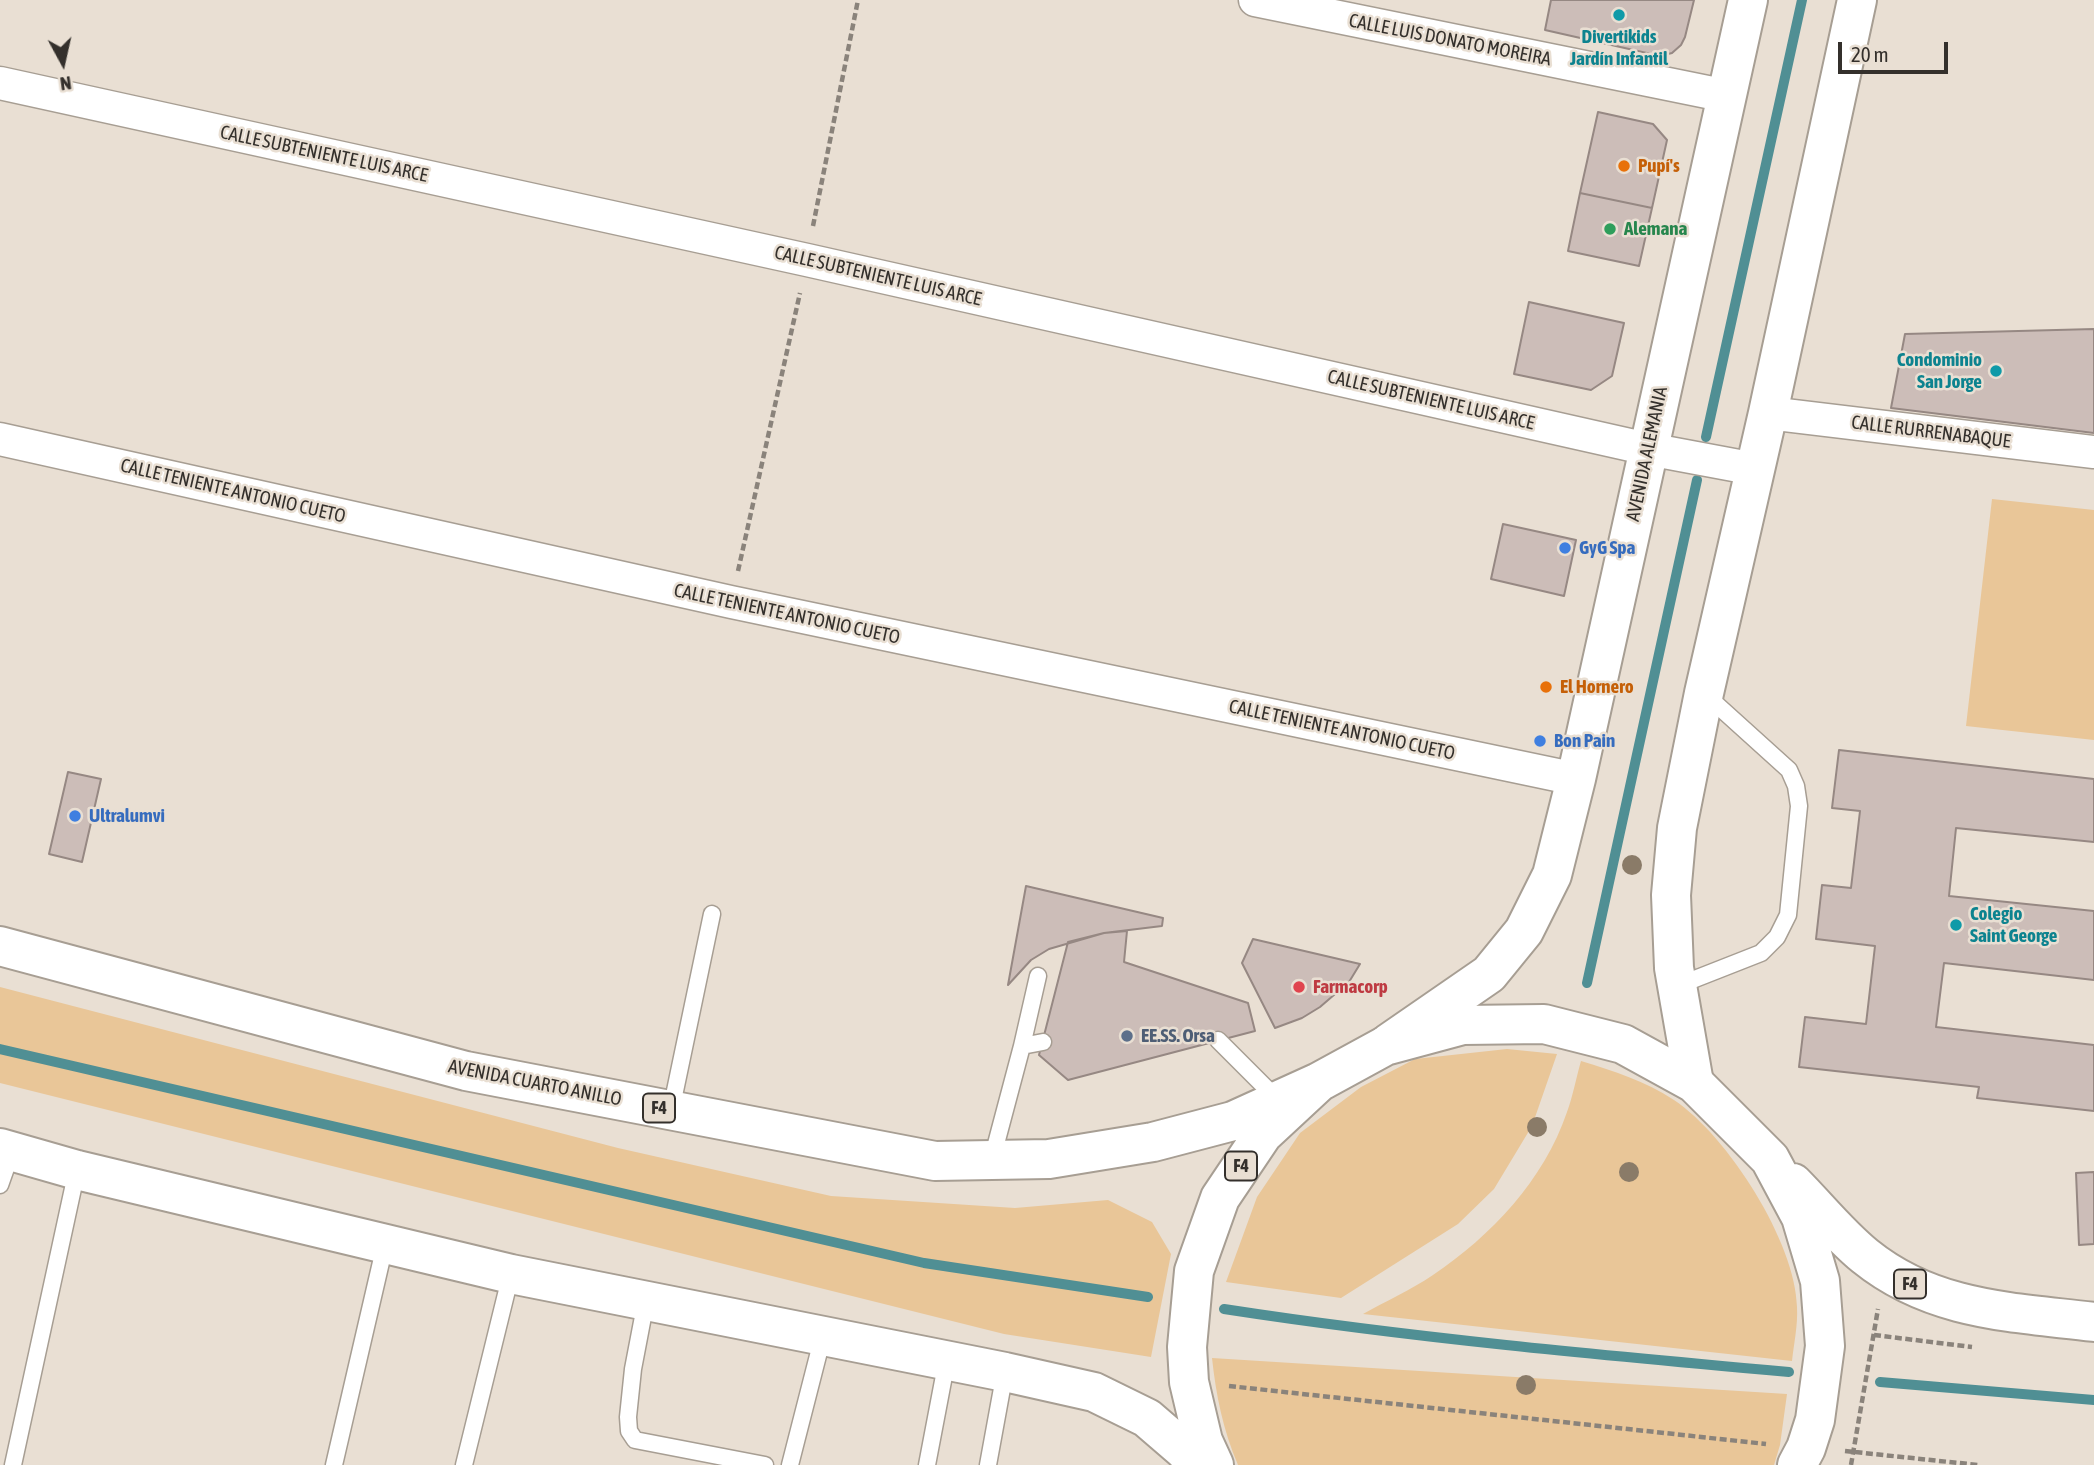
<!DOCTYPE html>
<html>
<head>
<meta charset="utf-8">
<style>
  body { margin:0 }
  #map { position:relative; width:2094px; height:1465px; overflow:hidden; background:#e9dfd3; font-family:"Asap Condensed",sans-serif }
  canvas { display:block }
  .north { position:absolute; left:28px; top:28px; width:70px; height:70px; -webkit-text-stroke:5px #e9dfd3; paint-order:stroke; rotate:172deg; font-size:19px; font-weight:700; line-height:28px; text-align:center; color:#34302c }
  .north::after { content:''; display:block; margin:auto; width:24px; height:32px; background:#34302c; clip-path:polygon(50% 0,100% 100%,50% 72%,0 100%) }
  .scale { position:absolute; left:1838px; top:42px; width:110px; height:32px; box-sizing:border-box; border:4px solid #34302c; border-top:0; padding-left:9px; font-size:21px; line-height:24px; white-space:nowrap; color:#34302c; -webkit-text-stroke:5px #e9dfd3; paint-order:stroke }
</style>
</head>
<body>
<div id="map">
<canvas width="2094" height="1465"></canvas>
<div class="north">N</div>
<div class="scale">20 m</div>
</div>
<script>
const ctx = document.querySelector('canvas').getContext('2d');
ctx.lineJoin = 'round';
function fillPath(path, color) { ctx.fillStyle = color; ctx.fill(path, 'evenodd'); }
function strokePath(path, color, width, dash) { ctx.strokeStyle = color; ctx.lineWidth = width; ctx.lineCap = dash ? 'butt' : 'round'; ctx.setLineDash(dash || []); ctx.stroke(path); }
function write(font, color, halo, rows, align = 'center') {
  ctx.font = font + ' "Asap Condensed",sans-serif'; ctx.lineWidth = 5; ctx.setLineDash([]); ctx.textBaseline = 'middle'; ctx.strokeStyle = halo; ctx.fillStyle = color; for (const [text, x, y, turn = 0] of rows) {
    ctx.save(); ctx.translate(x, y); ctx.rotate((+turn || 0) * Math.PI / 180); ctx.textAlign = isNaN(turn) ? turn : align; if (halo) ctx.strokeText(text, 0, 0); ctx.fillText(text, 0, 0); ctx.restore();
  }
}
fillPath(new Path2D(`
  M1992 499 2094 510V740L1966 726Z
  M0 987 618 1148 831 1196 1015 1208 1108 1200 1152 1222 1171 1254 1151 1357 1004 1334 0 1083Z
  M1507 1049 1557 1054 1532 1126 1494 1189 1458 1224 1341 1298 1226 1282 1257 1197 1300 1133 1361 1087 1415 1059Z
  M1581 1061C1614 1071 1645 1081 1674 1100 1728 1136 1796 1243 1797 1307 1798 1325 1794 1343 1792 1361L1363 1314C1386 1301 1411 1290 1433 1275 1491 1236 1544 1180 1567 1112 1573 1096 1576 1078 1581 1061Z
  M1212 1358 1787 1394 1780 1445 1774 1465H1238C1223 1430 1216 1395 1212 1358Z`), '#e9c698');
strokePath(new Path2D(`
  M1706 437 1802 0
  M1587 983 1697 480
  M0 1049 924 1263 1148 1297
  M1224 1309C1412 1338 1600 1355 1789 1372
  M1880 1382 2094 1400`), '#508f94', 10);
const building = new Path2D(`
  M1551 0H1694L1685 37 1681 45 1672 53 1660 56 1545 30Z
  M1598 112 1653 124 1667 140 1652 208 1580 193Z
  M1580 193 1652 208 1639 266 1568 251Z
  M1529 302 1624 323 1612 376 1591 390 1514 374Z
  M2094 329V433L1891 408 1905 334Z
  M1503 524 1576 540 1564 596 1491 579Z
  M1839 750 2094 779V842L1956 828 1949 896 2094 911V980L1944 963 1936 1027 2094 1045V1111L1977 1098 1979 1087 1799 1067 1805 1017 1866 1024 1875 946 1816 939 1822 885 1851 888 1860 811 1832 808Z
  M68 772 101 779 82 862 49 854Z
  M1026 886 1163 918 1162 926 1104 933 1049 949 1031 960 1008 985Z
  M1127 931 1124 962 1248 1003 1255 1031 1068 1080 1039 1055 1068 942 1104 933Z
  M1253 939 1360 964 1349 982 1320 1007 1302 1018 1275 1028 1242 963Z
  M2094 1172V1244L2079 1245 2076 1173Z`);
fillPath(building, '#ccbdb8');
strokePath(building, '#968883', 2);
const service = new Path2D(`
  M1677 986 1761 953 1777 937 1788 915 1799 806 1796 786 1789 770 1706 695
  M1218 1040 1278 1100
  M1022 1046 1038 976
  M671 1110 712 914
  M992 1159 1022 1046 1043 1042
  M0 1185 12 1151
  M646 1301 633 1369 628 1417 629 1431 635 1440 765 1465
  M13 1465 77 1170
  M334 1465 385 1245
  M464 1465 511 1274
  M790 1465 823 1336
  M927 1465 947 1360
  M988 1465 1005 1372`);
const minor = new Path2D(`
  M1255 0 1727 96
  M0 83 807 260 1648 449 1755 469
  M1768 413 2094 452
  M0 439 731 602 1576 779`);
const secondary = new Path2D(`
  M1389 1043 1489 974 1524 931 1552 875 1576 779 1748 0
  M1694 1083 1674 968 1671 895 1677 828 1704 693 1768 413 1857 0`);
const trunk = new Path2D(`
  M0 946 466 1071 935 1161 1049 1159 1153 1142 1233 1121 1319 1082
  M0 1148 77 1170 511 1274 1005 1372 1094 1392 1147 1418 1183 1449 1198 1465
  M1793 1183C1817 1207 1839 1235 1865 1256 1933 1311 2012 1312 2094 1322
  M1214 1465 1203 1441 1189 1382 1187 1347 1194 1271 1220 1198 1263 1134 1319 1082 1385 1046 1463 1025 1544 1024 1623 1044 1694 1083 1770 1159 1801 1217 1820 1281 1825 1346 1815 1420 1806 1448 1797 1465`);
strokePath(service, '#a79e93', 19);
strokePath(minor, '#a79e93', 35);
strokePath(secondary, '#a79e93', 42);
strokePath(trunk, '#a79e93', 42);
strokePath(new Path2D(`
  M813 226 858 0
  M738 571 800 293
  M1874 1335 1972 1347
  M1229 1386 1766 1444
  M1845 1451 1978 1465
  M1851 1465 1878 1309`), '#8a837b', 4.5, [7, 3.5]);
strokePath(service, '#fff', 16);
strokePath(minor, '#fff', 32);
strokePath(secondary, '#fff', 38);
strokePath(trunk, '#fff', 38);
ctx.fillStyle = '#8a7b68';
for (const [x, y] of [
  [1632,865],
  [1537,1127],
  [1629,1172],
  [1526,1385]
]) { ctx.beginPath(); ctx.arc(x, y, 10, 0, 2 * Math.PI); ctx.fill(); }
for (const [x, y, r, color] of [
  [1619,15,7,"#0f9aa8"],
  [1624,166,7,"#e8710a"],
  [1610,229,7,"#2e9e5b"],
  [1996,371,7,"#0f9aa8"],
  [1565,548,7,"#3f7fe0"],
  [1546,687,7,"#e8710a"],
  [1540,741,7,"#3f7fe0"],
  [75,816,7,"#3f7fe0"],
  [1956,925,7,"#0f9aa8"],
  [1299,987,7,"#e0444e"],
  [1127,1036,7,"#5c6f8a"]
]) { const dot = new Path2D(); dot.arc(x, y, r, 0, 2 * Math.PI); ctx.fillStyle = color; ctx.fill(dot); strokePath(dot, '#e9dfd3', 2.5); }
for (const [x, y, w] of [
  [659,1108,32],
  [1241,1166,32],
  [1910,1284,32]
]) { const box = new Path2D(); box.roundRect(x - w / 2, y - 14.5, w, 29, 5); ctx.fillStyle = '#e9dfd3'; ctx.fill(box); strokePath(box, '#34302c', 2); }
write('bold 18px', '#34302c', null, [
  ["F4",659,1108],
  ["F4",1241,1166],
  ["F4",1910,1284]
]);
write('bold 19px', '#0d838f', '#e9dfd3', [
  ["Divertikids",1619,37],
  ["Jardín Infantil",1619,59],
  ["Condominio",1982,360,"right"],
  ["San Jorge",1982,382,"right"],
  ["Colegio",1970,914,"left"],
  ["Saint George",1970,936,"left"]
]);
write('19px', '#34302c', '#e9dfd3', [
  ["CALLE LUIS DONATO MOREIRA",1450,40,11],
  ["CALLE SUBTENIENTE LUIS ARCE",324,154,12],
  ["CALLE SUBTENIENTE LUIS ARCE",878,276,13],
  ["CALLE SUBTENIENTE LUIS ARCE",1431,400,13],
  ["CALLE RURRENABAQUE",1931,432,7],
  ["AVENIDA ALEMANIA",1647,454,-78],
  ["CALLE TENIENTE ANTONIO CUETO",233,491,13],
  ["CALLE TENIENTE ANTONIO CUETO",787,614,12],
  ["CALLE TENIENTE ANTONIO CUETO",1342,730,12],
  ["AVENIDA CUARTO ANILLO",535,1083,11]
]);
write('bold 19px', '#c56008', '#e9dfd3', [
  ["Pupí's",1638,166],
  ["El Hornero",1560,687]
], 'left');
write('bold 19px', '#27864d', '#e9dfd3', [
  ["Alemana",1624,229]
], 'left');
write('bold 19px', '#366cbe', '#e9dfd3', [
  ["GyG Spa",1579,548],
  ["Bon Pain",1554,741],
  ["Ultralumvi",89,816]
], 'left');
write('bold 19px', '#be3a42', '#e9dfd3', [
  ["Farmacorp",1313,987]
], 'left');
write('bold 19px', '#4e5e75', '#e9dfd3', [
  ["EE.SS. Orsa",1141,1036]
], 'left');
</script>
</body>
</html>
